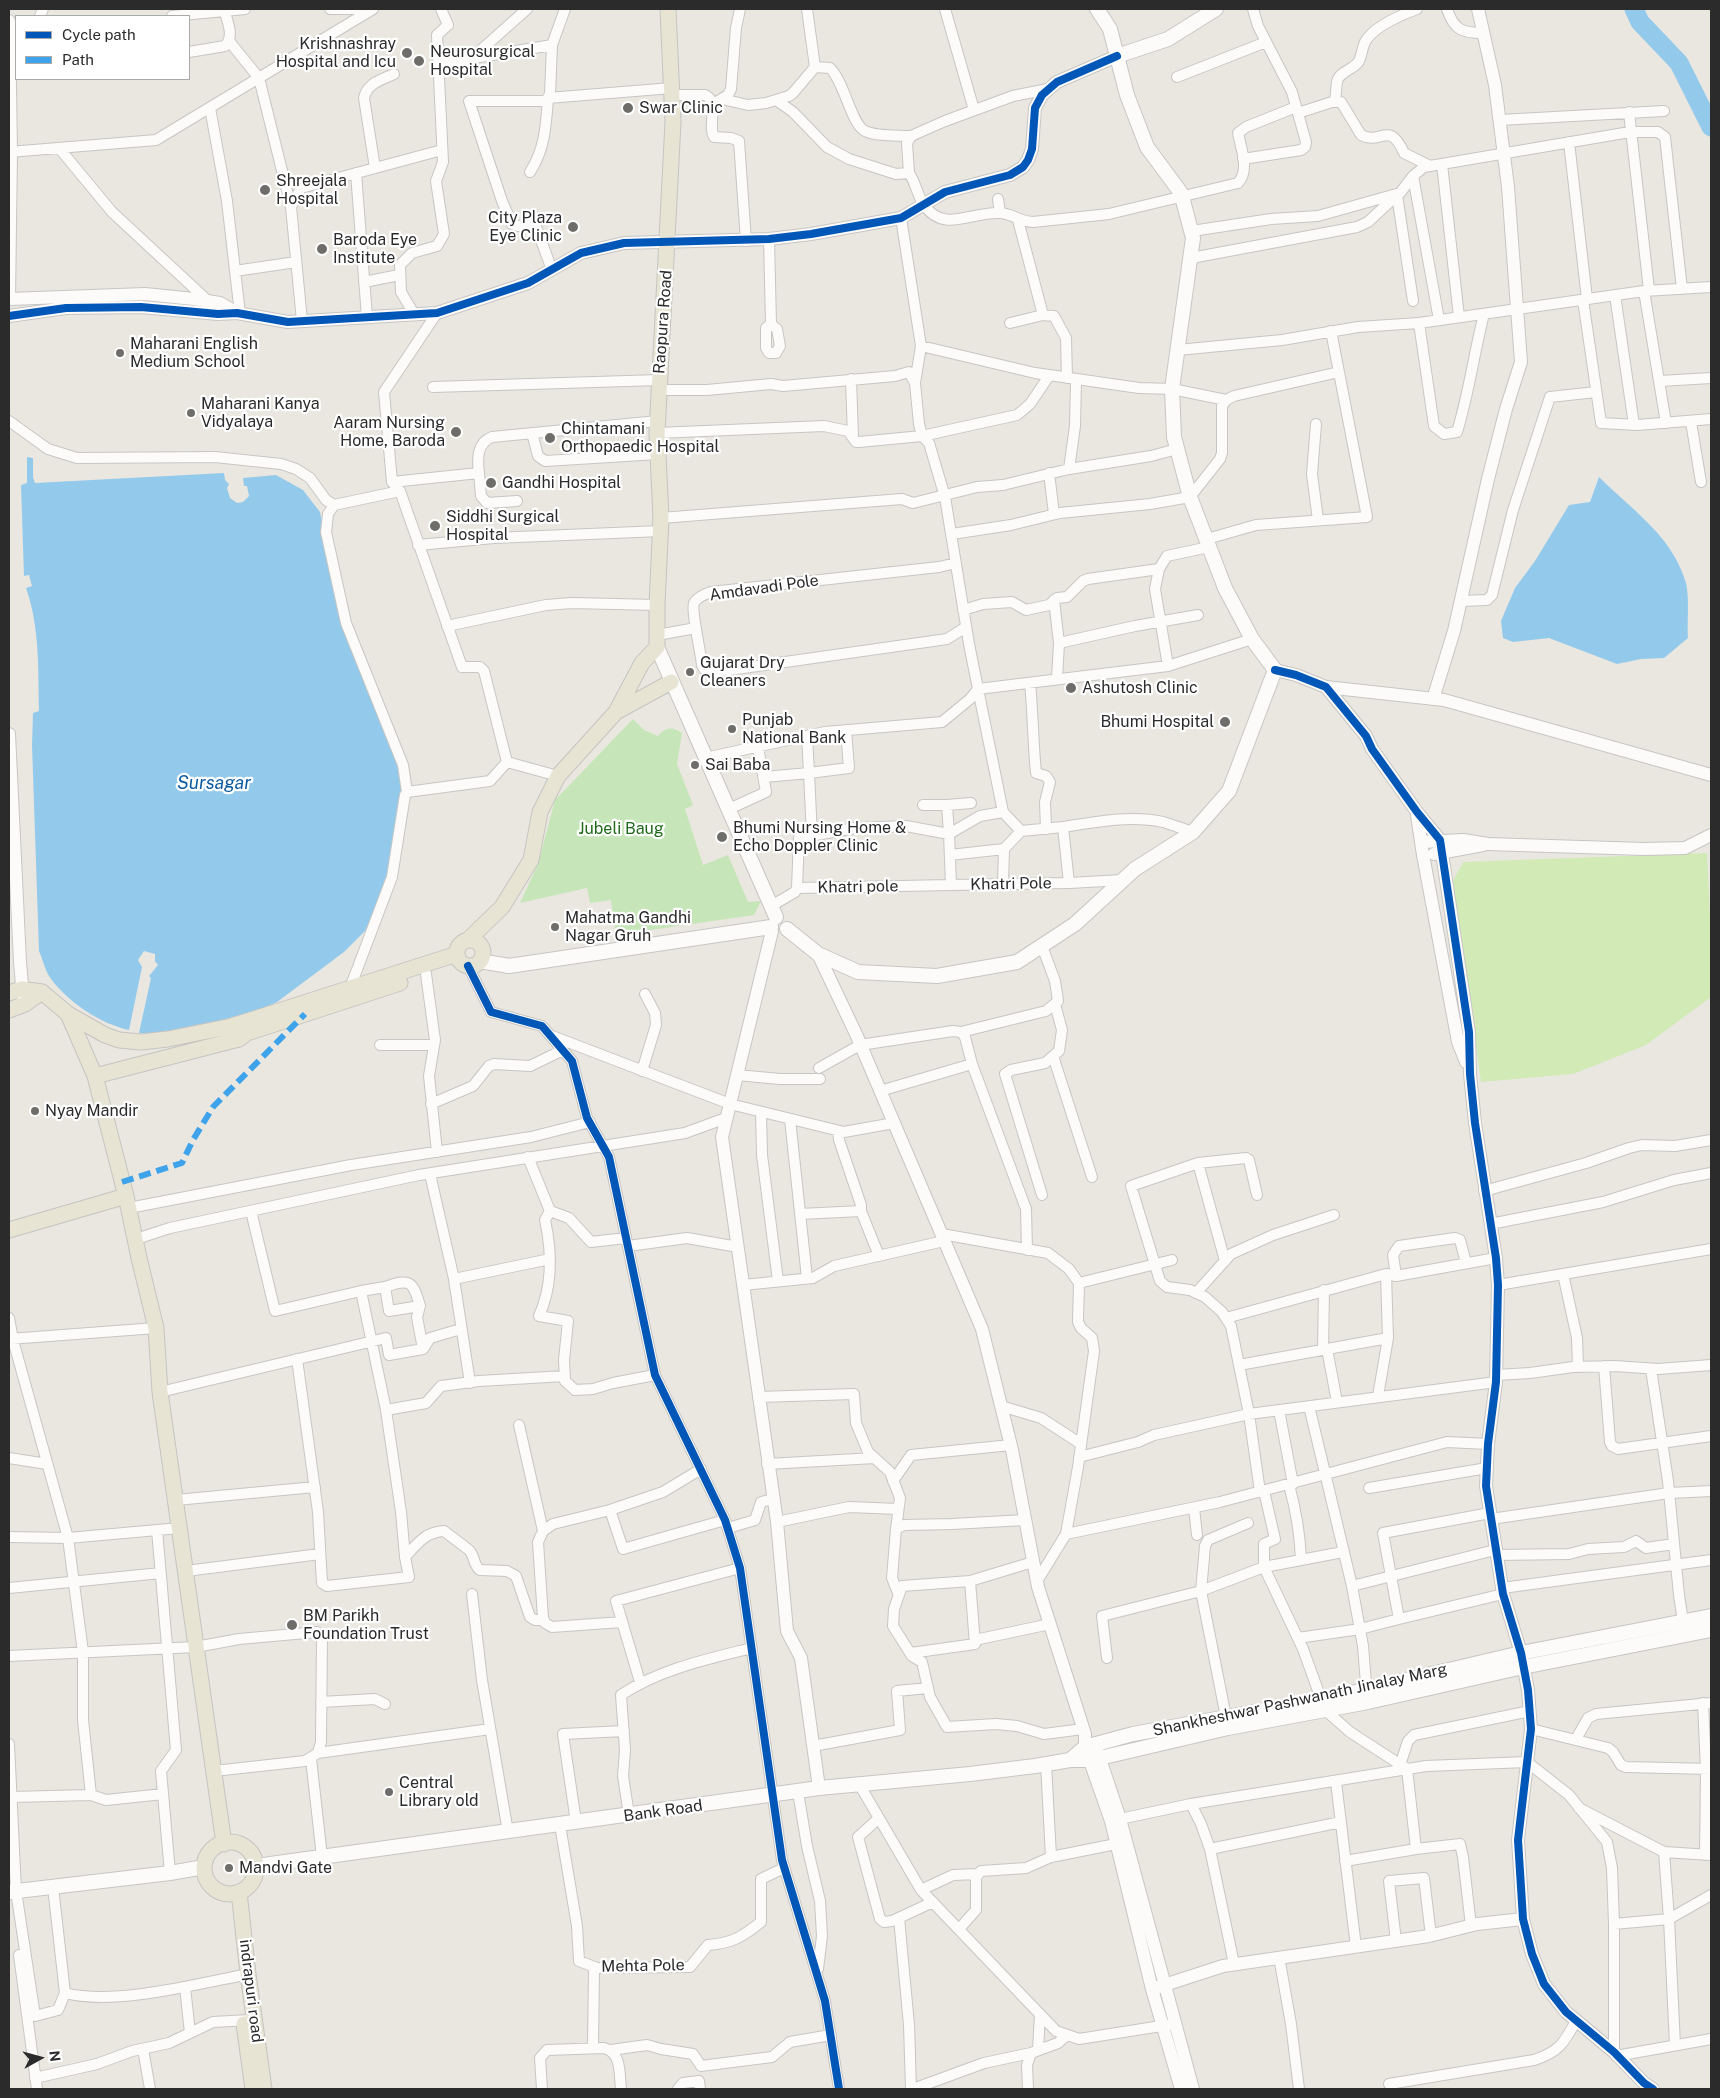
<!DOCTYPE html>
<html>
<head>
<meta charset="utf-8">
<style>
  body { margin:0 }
  #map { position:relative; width:1720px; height:2098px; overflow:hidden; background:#eae7e0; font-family:"Public Sans",sans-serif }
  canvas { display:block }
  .frame { position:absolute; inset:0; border:10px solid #2b2b2b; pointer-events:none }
  .legend { position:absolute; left:15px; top:15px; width:175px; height:65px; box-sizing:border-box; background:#fff; border:1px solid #aaa; margin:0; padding:6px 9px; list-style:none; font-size:15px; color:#2b2b2b }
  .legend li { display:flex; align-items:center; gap:10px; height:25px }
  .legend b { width:25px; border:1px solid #aaa }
  .north { position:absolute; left:15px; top:2033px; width:50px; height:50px; -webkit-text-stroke:4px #fff; paint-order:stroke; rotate:83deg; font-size:14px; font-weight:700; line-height:20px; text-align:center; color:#2b2b2b }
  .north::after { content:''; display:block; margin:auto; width:18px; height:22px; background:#2b2b2b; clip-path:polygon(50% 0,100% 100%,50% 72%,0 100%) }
</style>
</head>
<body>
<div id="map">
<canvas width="1720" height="2098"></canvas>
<div class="frame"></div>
<ul class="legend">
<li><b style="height:6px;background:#0057b8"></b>Cycle path</li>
<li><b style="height:6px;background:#3ea3eb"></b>Path</li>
</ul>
<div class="north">N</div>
</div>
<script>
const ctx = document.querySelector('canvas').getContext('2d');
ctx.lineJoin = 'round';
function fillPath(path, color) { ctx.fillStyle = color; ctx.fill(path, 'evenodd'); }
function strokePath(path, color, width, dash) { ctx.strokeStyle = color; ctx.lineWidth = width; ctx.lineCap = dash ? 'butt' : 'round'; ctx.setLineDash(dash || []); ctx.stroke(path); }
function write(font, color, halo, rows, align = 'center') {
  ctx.font = font + ' "Public Sans",sans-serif'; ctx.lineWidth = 4.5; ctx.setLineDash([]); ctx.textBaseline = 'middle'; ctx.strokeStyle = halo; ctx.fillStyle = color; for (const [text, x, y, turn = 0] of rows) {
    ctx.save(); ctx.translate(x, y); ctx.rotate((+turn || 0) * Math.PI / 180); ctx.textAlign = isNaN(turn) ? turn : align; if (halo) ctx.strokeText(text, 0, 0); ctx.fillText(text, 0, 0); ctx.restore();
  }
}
fillPath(new Path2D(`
  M633 719 644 730 658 736C665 727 672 726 682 733L677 764 693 805 685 809 703 865 728 855 748 902 761 901 754 915 616 935 611 900 590 903 587 888 520 903 538 864 555 800Z`), '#c6e6b9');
fillPath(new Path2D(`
  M1707 853 1711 936V997L1646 1045 1573 1074 1481 1082 1453 881 1463 862Z`), '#d1eab6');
fillPath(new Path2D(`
  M27 457 33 458V477L35 483 224 473 225 480 229 484 227 488 230 498 237 503 243 502 249 496 247 486H244L243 478 276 475 303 490 320 512 344 624 403 774 401 812 382 901 365 931 344 952 277 1002 261 1009 176 1033H139L151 978 149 976 158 965 155 961V954L144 951 138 960 142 967 129 1030C101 1024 69 1003 51 979 45 971 43 960 39 951L32 745 33 713 39 711C38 669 40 628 26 588L32 586 29 575 24 576 21 485 27 483Z
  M1599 477C1631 509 1671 535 1685 580 1690 593 1687 623 1688 638L1664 658 1641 659 1617 664 1549 638 1513 642 1503 638 1501 621 1515 588 1535 561 1569 505 1590 502Z`), '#93caec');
strokePath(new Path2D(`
  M1634 9 1640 22 1679 63 1711 127`), '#93caec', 19);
const minor = new Path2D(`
  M330 9H362
  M945 9 974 110
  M1447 9C1454 30 1462 33 1483 33
  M40 16 43 9
  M172 16 245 9
  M229 41 259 78 291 207
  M189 52 225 46C235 36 227 21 224 9
  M472 58 527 9
  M438 64 552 45
  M815 67 830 68C845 83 851 124 865 131 878 137 898 135 911 136
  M1177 77 1266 42
  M672 95H705C720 102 707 125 714 137L731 138 739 141 746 241
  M722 99 748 105 766 103 789 96 793 93 815 67 807 9
  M776 100 793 112 827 147 849 159 896 174 909 173C916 183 917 195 924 205 944 234 972 211 1000 213 1011 213 1020 222 1033 222L1109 214 1238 183C1250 170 1241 149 1238 133L1246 127 1296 107
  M718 101 728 95 731 89 736 28 740 9
  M1335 101C1336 95 1336 88 1337 82 1339 71 1354 70 1359 61 1362 55 1362 48 1365 42 1373 27 1401 15 1417 9
  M210 108 227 201 240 314
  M1629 112 1649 290
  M1298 113 1332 102H1341L1361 135C1381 146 1389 119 1404 153L1430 166
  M1500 120 1664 111
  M1569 142 1587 299
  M59 148 112 212 208 301V303
  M9 152 156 140 373 9
  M1243 159 1301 150 1305 147 1306 142 1292 92 1258 26 1253 9
  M1442 164 1459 317
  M375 168 364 98C367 83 381 80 394 74
  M530 172C545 149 546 125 548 98L672 88
  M356 173 367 317
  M909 173 907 143 911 136 945 121 1013 96 1048 89
  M1413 176 1424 167 1430 166 1630 132H1658L1665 137 1682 289
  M1397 195 1413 301
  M998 199 1000 212
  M901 218 921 346 915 383 919 424 922 436 929 443 945 497 969 644 978 689 1168 666 1252 639
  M1018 220 1043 315 1054 316 1066 338 1067 378
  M1192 231 1271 219 1318 216 1400 193 1413 176 1439 320
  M769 239 771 324 766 328V348L769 353H776L780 346 777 329 771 324
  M1191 258 1357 227 1368 222 1397 195
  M552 270 535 224 518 226 512 224 502 201 469 101H546L550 94 552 45 565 9
  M235 271 296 262
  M364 282 399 275
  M1644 291 1666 423
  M1615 295 1634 425
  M1583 300 1601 423 1637 425 1711 419
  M437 313 384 392 392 482 400 491 462 667H480L484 671 507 762 558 776
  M414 314 401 292 400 265 412 253 437 246 444 234 436 181 443 162 437 35 448 25 441 9
  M302 321 291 207 301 188 442 150
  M1010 323 1043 315
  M1419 323 1434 426 1444 434 1457 432C1469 393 1474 353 1484 314
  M921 346 1035 373 1139 388 1172 389 1226 400
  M1178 350 1282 340 1358 327 1419 323 1644 291 1711 287
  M851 379 853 437
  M1660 381 1711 378
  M433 387 660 380
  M659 390H707L771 384 783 386 895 376 909 372 915 383
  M9 421 48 449 77 458 215 457 281 464 296 469 310 478 326 500 334 505 400 491
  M1691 422 1701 482
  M1316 424 1312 474 1318 520
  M532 433 538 456 545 461 658 454
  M657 433 824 426 848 431 856 442H859L922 436 1017 415 1030 404 1049 376
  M1069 469 1151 456 1177 449
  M479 473 481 496 487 503 517 501
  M1049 473 1054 514
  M392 482 479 473C477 458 477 443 492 437L658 421
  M334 505 328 514 326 532 346 623 403 765 407 792 405 795 392 877 350 988
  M661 518 889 500 902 499 913 503 977 487 1003 485 1069 469 1075 426 1076 380
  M952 534 1011 525 1060 513 1150 504 1190 497 1220 459 1222 453V406L1226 400 1234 396 1339 372
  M1207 539 1256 525 1367 517 1331 331
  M418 545 494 538 661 531
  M956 563 939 567 711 592C705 594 697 597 694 603 691 610 701 654 702 665L704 669 715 672 947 639 966 627
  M1054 600 1059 643 1135 626 1198 615
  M1461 601 1487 600 1492 595 1513 510 1550 397 1596 392
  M963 610 983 604 1012 602 1026 610 1049 605 1057 598 1067 597 1083 581 1088 579 1159 569
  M447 626 546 605 572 603 657 605
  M657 635 696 628
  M1168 666 1155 589 1159 569 1167 556 1209 547
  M1057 679 1059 643
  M1030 683C1033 713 1033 743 1036 773L1046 776 1050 782 1045 802 1046 829
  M978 689 1003 812
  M705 758 825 732 942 722 970 699 978 689
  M764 777 809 773 807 736
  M407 792 490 781 507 762
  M971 803 947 805 949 834 980 816 1003 812 1021 831 1004 849
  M923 805H947
  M729 809 766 792 758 747
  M1063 827C1096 822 1131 815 1163 822 1173 825 1183 829 1193 832
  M1021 831 1063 827 1069 883
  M812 836 809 773 849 768 846 730
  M950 855 1004 849 1003 883
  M797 888 799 838 855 828 906 826 949 834 951 885 1069 883 1123 880
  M771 906 795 892 797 888 951 885
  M468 966 491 1012 542 1026 572 1061 587 1118 609 1157 655 1375 725 1520 740 1568 782 1860 825 2001 839 2089
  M426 974 435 1040 429 1076 437 1152
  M961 1032 1046 1011 1058 1001 1055 981 1042 946
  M552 1036 730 1104 844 1132 894 1123
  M380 1045H434
  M1053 1056 1092 1177
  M819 1068 860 1045 953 1031 961 1032 965 1037 972 1064
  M642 1071 656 1025 655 1013 645 994
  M737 1075 780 1079H820
  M880 1091 972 1064 1026 1209 1027 1250
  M431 1104 473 1086 489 1066 494 1064 530 1066 563 1050
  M761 1112 762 1155 778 1281
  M790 1119 807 1278
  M838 1131 839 1140 861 1205V1211L879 1256
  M528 1157 550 1211 569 1218 591 1242 626 1238
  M1198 1163 1246 1158 1249 1160 1257 1195
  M430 1174 454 1279 550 1259
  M1484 1191 1586 1163 1629 1148 1642 1145 1675 1146 1711 1140
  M1042 1195 1005 1074 1011 1070 1045 1063 1059 1051 1062 1030 1055 1004
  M129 1208 351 1165 531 1137 590 1122
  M251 1211 275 1311 361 1291 386 1410 426 1403 441 1386 479 1381 565 1376
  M550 1211 545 1220C552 1252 553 1285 539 1316L568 1321 564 1360 565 1381 575 1390 593 1389 613 1383 655 1375
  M800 1214 861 1211
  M1490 1224 1603 1202 1674 1180 1711 1173
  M942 1234 1048 1253 1069 1269 1079 1283 1078 1322 1081 1328 1092 1338 1094 1351 1078 1467 1066 1534 1037 1581
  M136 1239 170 1228 419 1175 685 1133 726 1118
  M628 1246 687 1238 738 1247
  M1225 1261 1198 1163 1131 1186 1160 1281 1167 1287 1190 1290 1205 1297 1222 1312 1231 1326 1249 1414 1260 1492
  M1563 1274 1577 1338 1578 1367
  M1396 1276 1393 1255 1399 1246 1455 1238 1460 1240 1466 1263
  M454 1279 470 1383
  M1079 1283 1172 1260
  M743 1285 813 1278 834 1266 944 1241
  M1498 1285 1711 1249
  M385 1287C410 1278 413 1281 420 1306
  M361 1291 385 1287 389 1311 420 1306 417 1317 423 1349 430 1338 461 1329
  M1196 1293 1231 1254 1273 1235 1334 1215
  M9 1318 13 1340 68 1538 83 1652V1720L91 1795
  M1226 1318 1386 1274 1396 1276 1496 1258
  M9 1339 156 1328
  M1327 1349 1337 1402
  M1323 1350 1324 1290
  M297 1359 318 1512 322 1583 327 1586 409 1577 405 1557 401 1512 386 1410
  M1239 1365 1388 1338
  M1604 1366 1610 1442 1612 1446 1618 1449 1711 1436
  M1651 1369 1668 1481 1679 1595 1684 1628
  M1496 1375 1530 1373 1573 1367 1615 1366 1658 1369 1711 1365
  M160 1392 386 1338 389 1355 423 1349
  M1378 1396 1388 1338 1386 1274
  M758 1397 854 1394 856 1423 868 1452 890 1472 900 1498 896 1529
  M1001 1406 1041 1418 1081 1444
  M1309 1406 1352 1586 1363 1646 1367 1696
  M1279 1410 1293 1484
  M519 1425 543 1531
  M1079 1457 1138 1442 1154 1435 1249 1414 1496 1382
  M9 1458 47 1464
  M767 1464 875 1458
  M701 1469 663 1492 610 1510 623 1549 725 1520
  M893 1481 911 1455 1011 1445
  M1289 1485C1296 1510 1300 1534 1301 1560
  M1369 1488 1487 1468
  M176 1500 315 1487
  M1194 1508 1197 1535
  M610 1510 553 1524 543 1531 538 1542 543 1618 545 1623 552 1627 622 1622
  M1491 1519 1669 1493 1711 1491
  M777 1522 849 1507 898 1509
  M728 1528 755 1520 761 1502 773 1499
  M157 1530 176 1750 161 1771 170 1873
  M1066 1534 1220 1502 1447 1442 1488 1444
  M9 1537 68 1538 180 1528
  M1343 1552 1264 1567 1303 1649 1325 1710 1350 1732 1407 1769 1416 1849
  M1496 1555 1569 1554 1588 1549 1624 1547 1636 1541 1646 1548 1674 1544
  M405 1557C417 1544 425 1532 444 1531L469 1550C475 1556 473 1565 480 1570L507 1571 516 1576 530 1617 535 1620H544
  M1033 1562 970 1581 902 1586 894 1609 893 1626 912 1656 922 1662 930 1697 947 1727 996 1724 1017 1726 1044 1734 1083 1729
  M186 1571 320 1554
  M1352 1586 1495 1550
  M9 1588 161 1573
  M1502 1588 1711 1560
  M898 1593 892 1578 896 1529 904 1525 952 1524 1025 1520
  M472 1594 482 1680 508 1832
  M1399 1619 1503 1594
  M1298 1638 1360 1629 1399 1619 1383 1533 1490 1513
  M975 1640 1050 1624
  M911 1653 975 1644 970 1581
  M9 1656 196 1647 239 1639 317 1632 322 1637 321 1742 318 1753 305 1761 214 1771
  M1107 1658 1102 1616 1201 1591 1205 1546 1208 1540 1248 1523
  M640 1682 616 1601 740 1568
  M321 1702 375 1699 385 1704
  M1703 1703 1706 1770 1705 1855
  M1227 1722 1201 1591 1264 1567V1544L1275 1539 1264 1491
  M1531 1729 1608 1748 1613 1752 1621 1765 1626 1767 1711 1769
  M1576 1739 1588 1718 1596 1714 1711 1703
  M9 1744 16 1891 35 2016 58 2010 65 1993
  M813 1746 900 1730 897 1691 928 1688
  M318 1753 490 1729
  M311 1759 322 1857
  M1046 1764 1051 1857
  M1400 1765 1408 1741 1414 1735 1530 1711
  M1336 1782 1356 1947
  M859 1784 921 1890 1056 2031 1079 2039 1174 2024
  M798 1792 807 1846 820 1901 822 1936 818 1969
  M12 1797 91 1795 106 1800 163 1794
  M1191 1804 1201 1824 1210 1849 1341 1822
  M1579 1808 1664 1852 1711 1855
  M629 1815 623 1776 625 1750 621 1695C660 1669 708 1659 752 1648
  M879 1818 858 1837 880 1919 884 1922 892 1921 933 1902
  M1115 1820 1191 1804 1426 1766 1527 1762 1569 1795 1607 1842 1612 1868 1614 1924V2052
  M576 1822 563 1734 624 1731
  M560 1825 577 1926 579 1961 597 1968 690 1967 708 1945C733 1943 742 1937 761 1922V1879L784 1868
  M1210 1849 1234 1964
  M1664 1852 1669 1919 1675 2045
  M1345 1861 1416 1849 1460 1844 1463 1857 1471 1926
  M53 1887 65 1993C114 2006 197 1984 248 1974
  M921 1890 953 1875 977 1874
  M899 1918 909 2025 911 2089
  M1614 1924 1669 1919 1711 1895
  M959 1929 976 1910V1877L981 1871 1026 1868 1051 1857 1116 1844
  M1396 1941 1389 1881 1424 1878 1431 1936
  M19 1955 37 2089
  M1279 1957 1291 2024 1299 2089
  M185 1987 190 2033
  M593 2048 594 1967
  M143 2049 150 2089
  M611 2050 647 2045 661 2049 693 2054 701 2066 772 2057 790 2042 831 2035
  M1038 2050 1040 2014
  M1616 2056 1711 2039
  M35 2078 97 2064 132 2051 169 2043 213 2022 250 2020
  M1389 2084 1534 2060C1559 2052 1564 2043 1576 2021
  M542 2089 540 2058 547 2050 604 2048C622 2053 619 2073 621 2089
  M678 2089 683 2083 699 2081 700 2089
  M913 2089 984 2063 1031 2053
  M1028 2089 1027 2065 1031 2053 1058 2043 1067 2035`);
const tertiary = new Path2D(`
  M9 21 11 152 9 299
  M9 299 145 294 194 299 220 303 237 313
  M9 316 66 308 141 307 218 314 237 313 288 322 437 313 528 283 581 253 624 243 769 239 811 234 901 218 945 192 1010 175 1023 167 1028 160 1032 149 1035 108 1042 95 1057 82 1117 56
  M1275 670 1296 675 1326 687 1366 736 1372 749 1417 812 1440 840 1469 1032 1470 1074 1475 1123 1496 1258 1498 1285 1496 1382 1488 1444 1486 1486 1503 1594 1521 1653 1528 1690 1531 1729 1518 1840 1523 1919 1532 1954 1544 1984 1566 2012 1614 2052 1644 2083 1653 2089
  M1326 687 1444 700 1711 775
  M1433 699 1454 631 1488 479 1506 409 1521 362 1508 187 1495 85 1478 9
  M9 734 20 962 23 997
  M1417 815 1423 855 1458 1042 1466 1062
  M1422 842 1463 840 1488 844 1644 849 1685 848 1711 835
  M1434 854 1483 845
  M772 931 722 1137 777 1522 787 1631 801 1658 819 1788
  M818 954 856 1034 982 1329 1012 1450 1038 1587 1085 1734V1747L1111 1821 1152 1989 1181 2089
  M1097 1750 1120 1819 1193 2089
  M1152 1989 1223 1966 1429 1936 1477 1924 1523 1919`);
const secondary = new Path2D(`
  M1117 56 1168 39 1216 9
  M657 647 776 917
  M787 929 818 954 858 972 937 976 1017 962 1075 924 1135 869 1193 832 1229 791 1275 670 1252 639 1225 588 1190 497 1174 437 1172 389 1193 238 1181 193 1147 147 1127 95 1110 29 1097 9
  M480 961 509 966 771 927
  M1070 1760 1085 1747 1133 1734 1321 1700 1521 1653 1711 1616
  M256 1866 819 1788 970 1774 1035 1766 1070 1760H1091L1228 1728 1368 1702 1523 1667 1711 1630
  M9 1892 170 1873 204 1867`);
const primary = new Path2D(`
  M616 712 642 663 657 647V605L661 518 657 433 673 122 668 9
  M469 939 502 907 531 860 540 812 558 776 616 712 671 682
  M457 953a13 13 0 1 1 26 0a13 13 0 1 1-26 0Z
  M9 993 21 989 42 992 68 1014 95 1076 126 1196 9 1230
  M9 1010 25 1004 42 992
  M68 1014 105 1035 119 1040 141 1042 168 1039 232 1026 457 954
  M95 1076 239 1039 247 1033 400 983
  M126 1196 139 1258 156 1328 160 1392 224 1844
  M204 1868a26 26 0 1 1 52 0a26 26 0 1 1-52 0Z
  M239 1892 248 1974 264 2089
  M244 2024 253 2089`);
strokePath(minor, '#c7c6c5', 12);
strokePath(tertiary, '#c7c6c5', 14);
strokePath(secondary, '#c7c6c5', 16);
strokePath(primary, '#c5c4c1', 17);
strokePath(minor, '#fcfbfa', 10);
strokePath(tertiary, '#fcfbfa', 12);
strokePath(secondary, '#fcfbfa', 14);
strokePath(primary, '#e7e4d4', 15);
strokePath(new Path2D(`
  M122 1182 182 1163 193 1140 213 1107 305 1014`), '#3ea3eb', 6, [12, 6]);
strokePath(new Path2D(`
  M9 316 66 308 141 307 218 314 237 313 288 322 437 313 528 283 581 253 624 243 769 239 811 234 901 218 945 192 1010 175 1023 167 1028 160 1032 149 1035 108 1042 95 1057 82 1117 56
  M1275 670 1296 675 1326 687 1366 736 1372 749 1417 812 1440 840 1469 1032 1470 1074 1475 1123 1496 1258 1498 1285 1496 1382 1488 1444 1486 1486 1503 1594 1521 1653 1528 1690 1531 1729 1518 1840 1523 1919 1532 1954 1544 1984 1566 2012 1614 2052 1644 2083 1653 2089
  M468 966 491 1012 542 1026 572 1061 587 1118 609 1157 655 1375 725 1520 740 1568 782 1860 825 2001 839 2089`), '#0057b8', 8);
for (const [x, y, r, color] of [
  [407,53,6,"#6e6d6a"],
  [419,61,6,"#6e6d6a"],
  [628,108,6,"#6e6d6a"],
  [265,190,6,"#6e6d6a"],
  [573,227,6,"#6e6d6a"],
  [322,249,6,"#6e6d6a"],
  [120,353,5,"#6e6d6a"],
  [191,413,5,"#6e6d6a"],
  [456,432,6,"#6e6d6a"],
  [550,438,6,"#6e6d6a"],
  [491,483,6,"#6e6d6a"],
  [435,526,6,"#6e6d6a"],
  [690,672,5,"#6e6d6a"],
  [1071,688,6,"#6e6d6a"],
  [1225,722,6,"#6e6d6a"],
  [732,729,5,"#6e6d6a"],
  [695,765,5,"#6e6d6a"],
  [722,837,6,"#6e6d6a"],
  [555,927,5,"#6e6d6a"],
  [35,1111,5,"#6e6d6a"],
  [292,1625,6,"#6e6d6a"],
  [389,1792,5,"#6e6d6a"],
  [229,1868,5,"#6e6d6a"]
]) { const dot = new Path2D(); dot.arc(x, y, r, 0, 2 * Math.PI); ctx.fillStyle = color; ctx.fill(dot); strokePath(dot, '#fff', 2); }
write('16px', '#2b2b2b', '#fff', [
  ["Krishnashray",396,44,"right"],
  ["Hospital and Icu",396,62,"right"],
  ["Neurosurgical",430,52],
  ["Hospital",430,70],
  ["Swar Clinic",639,108],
  ["Shreejala",276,181],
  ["Hospital",276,199],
  ["City Plaza",562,218,"right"],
  ["Eye Clinic",562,236,"right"],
  ["Baroda Eye",333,240],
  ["Institute",333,258],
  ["Maharani English",130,344],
  ["Medium School",130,362],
  ["Maharani Kanya",201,404],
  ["Vidyalaya",201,422],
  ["Aaram Nursing",445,423,"right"],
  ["Home, Baroda",445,441,"right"],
  ["Chintamani",561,429],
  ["Orthopaedic Hospital",561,447],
  ["Gandhi Hospital",502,483],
  ["Siddhi Surgical",446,517],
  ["Hospital",446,535],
  ["Gujarat Dry",700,663],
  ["Cleaners",700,681],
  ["Ashutosh Clinic",1082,688],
  ["Punjab",742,720],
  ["National Bank",742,738],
  ["Bhumi Hospital",1214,722,"right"],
  ["Sai Baba",705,765],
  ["Bhumi Nursing Home &",733,828],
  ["Echo Doppler Clinic",733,846],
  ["Mahatma Gandhi",565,918],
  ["Nagar Gruh",565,936],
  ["Nyay Mandir",45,1111],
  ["BM Parikh",303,1616],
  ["Foundation Trust",303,1634],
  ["Central",399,1783],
  ["Library old",399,1801],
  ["Mandvi Gate",239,1868]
], 'left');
write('16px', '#2b2b2b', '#fff', [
  ["Raopura Road",663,322,-86],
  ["Amdavadi Pole",764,588,-8],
  ["Khatri Pole",1011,884,-1],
  ["Khatri pole",858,887,-1],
  ["Shankheshwar Pashwanath Jinalay Marg",1300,1700,-12],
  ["Bank Road",663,1811,-8],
  ["Mehta Pole",643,1966,-1],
  ["indrapuri road",251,1991,83]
]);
write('16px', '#1f6a19', '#fff', [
  ["Jubeli Baug",621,829]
]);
write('italic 18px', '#0b599f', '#fff', [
  ["Sursagar",214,783]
]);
</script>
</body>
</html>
